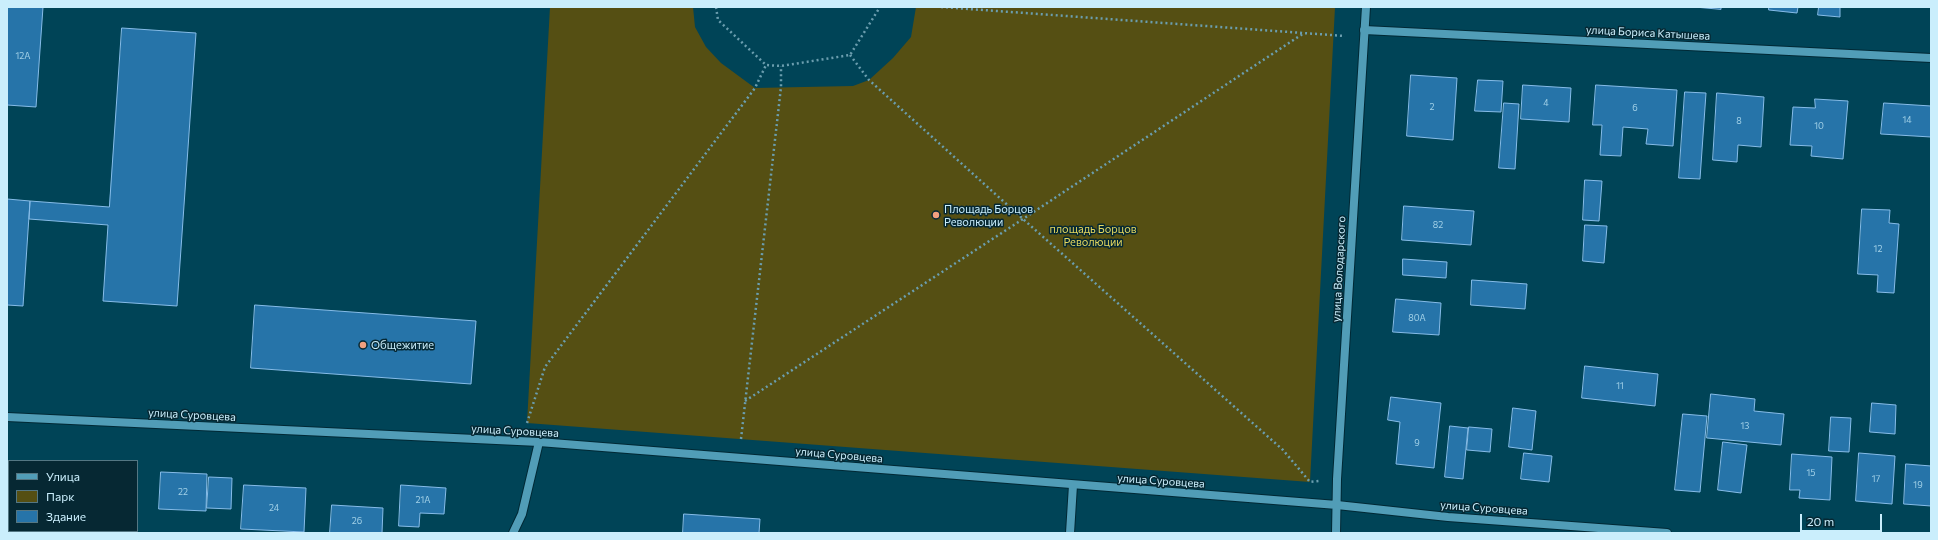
<!DOCTYPE html>
<html>
<head>
<meta charset="utf-8">
<style>
  body { margin:0 }
  #map { position:relative; width:1938px; height:540px; overflow:hidden; background:#004457; font-family:Commissioner,sans-serif }
  canvas { display:block }
  .frame { position:absolute; inset:0; border:8px solid #caeefc; pointer-events:none }
  .legend { position:absolute; left:8px; top:460px; width:130px; height:72px; box-sizing:border-box; background:#062833; border:1px solid #547783; margin:0; padding:5px 7px; list-style:none; font-size:12px; color:#caeefc }
  .legend li { display:flex; align-items:center; gap:8px; height:20px }
  .legend b { width:20px; border:1px solid #547783 }
  .scale { position:absolute; left:1800px; top:514px; width:82px; height:18px; box-sizing:border-box; border:2px solid #caeefc; border-top:0; padding-left:5px; font-size:12px; line-height:14px; white-space:nowrap; color:#caeefc; -webkit-text-stroke:3px #062833; paint-order:stroke }
</style>
</head>
<body>
<div id="map">
<canvas width="1938" height="540"></canvas>
<div class="frame"></div>
<ul class="legend">
<li><b style="height:5px;background:#519db7"></b>Улица</li>
<li><b style="height:11px;background:#554f13"></b>Парк</li>
<li><b style="height:11px;background:#2674a9"></b>Здание</li>
</ul>
<div class="scale">20 m</div>
</div>
<script>
const ctx = document.querySelector('canvas').getContext('2d');
ctx.lineJoin = 'round';
function fillPath(path, color) { ctx.fillStyle = color; ctx.fill(path, 'evenodd'); }
function strokePath(path, color, width, dash) { ctx.strokeStyle = color; ctx.lineWidth = width; ctx.lineCap = dash ? 'butt' : 'round'; ctx.setLineDash(dash || []); ctx.stroke(path); }
function write(font, color, halo, rows, align = 'center') {
  ctx.font = font + ' Commissioner,sans-serif'; ctx.lineWidth = 3; ctx.setLineDash([]); ctx.textBaseline = 'middle'; ctx.strokeStyle = halo; ctx.fillStyle = color; for (const [text, x, y, turn = 0] of rows) {
    ctx.save(); ctx.translate(x, y); ctx.rotate((+turn || 0) * Math.PI / 180); ctx.textAlign = isNaN(turn) ? turn : align; if (halo) ctx.strokeText(text, 0, 0); ctx.fillText(text, 0, 0); ctx.restore();
  }
}
fillPath(new Path2D(`
  M550 7H693L695 27 706 47 721 63 755 88 853 86 869 80 893 58 911 37 916 7H1335L1310 482 527 423Z`), '#554f13');
const building = new Path2D(`
  M7 7H43L36 107 7 105Z
  M1695 7H1721V9Z
  M1769 7H1798L1797 13 1769 10Z
  M1819 7H1840V17L1818 15Z
  M122 28 196 33 177 306 103 301 108 225 29 219 30 201 109 207Z
  M1411 75 1457 78 1453 140 1407 136Z
  M1478 80 1503 81 1501 112 1475 111Z
  M1523 85 1571 88 1569 122 1521 119Z
  M1596 85 1677 90 1673 146 1646 144 1648 129 1623 127 1621 156 1600 155 1602 125H1593Z
  M1685 92 1706 93 1700 179 1679 178Z
  M1717 93 1764 97 1761 147 1738 145 1737 162 1713 160Z
  M1815 99 1848 101 1843 159 1811 156 1812 146 1790 145 1793 107 1815 108Z
  M1504 103 1519 104 1515 169 1499 168Z
  M1884 103 1931 106V137L1881 134Z
  M1585 180 1602 181 1599 221 1583 220Z
  M7 199 30 201 23 306 7 305Z
  M1404 206 1474 211 1471 245 1402 240Z
  M1862 209 1890 210 1889 223 1899 224 1894 293 1877 292 1878 275 1858 274Z
  M1585 225 1607 226 1604 263 1583 261Z
  M1403 259 1447 262 1446 278 1403 275Z
  M1472 280 1527 284 1525 309 1471 305Z
  M1396 299 1441 303 1439 335 1393 332Z
  M255 305 476 321 471 384 251 368Z
  M1585 366 1658 374 1655 406 1582 398Z
  M1711 394 1755 399 1754 411 1784 414 1781 445 1707 438Z
  M1391 397 1441 403 1434 468 1396 464 1400 422 1388 420Z
  M1872 403 1896 405 1895 434 1870 432Z
  M1513 408 1536 411 1532 450 1509 447Z
  M1683 414 1707 416 1700 492 1675 490Z
  M1831 417 1851 418 1849 452 1829 451Z
  M1450 426 1468 428 1463 479 1445 477Z
  M1469 427 1492 429 1490 452 1467 450Z
  M1723 442 1747 445 1741 493 1718 490Z
  M1524 453 1552 456 1549 482 1521 479Z
  M1859 453 1895 456 1892 504 1856 501Z
  M1792 454 1832 457 1830 500 1799 498 1800 490H1790Z
  M1906 464 1931 466V506L1904 504Z
  M161 472 207 474 206 511 159 509Z
  M209 477 232 478 231 509 207 508Z
  M7 478H9V511H7Z
  M244 485 306 488 304 532 241 529Z
  M401 485 446 488 444 514 420 513 419 527 399 526Z
  M332 505 383 508 382 533H330Z
  M684 514 760 519 759 533H683Z
  M90 531H128V533H90Z`);
fillPath(building, '#2674a9');
strokePath(building, '#86bce8', 1);
const service = new Path2D(`
  M1070 533 1073 485`);
const minor = new Path2D(`
  M1364 30 1931 58
  M1337 505 1448 517 1667 533
  M513 533 522 514 539 442`);
const tertiary = new Path2D(`
  M7 417 539 442 1337 505
  M1336 533 1337 479 1366 7`);
strokePath(service, '#002935', 10);
strokePath(minor, '#002935', 10);
strokePath(tertiary, '#002935', 10);
strokePath(new Path2D(`
  M716 7 718 20 766 65 781 66 850 55 880 7
  M941 7 1345 36
  M850 55 869 80 1023 219 1283 450 1310 482 1319 481
  M745 401 1023 219 1304 33
  M527 423 545 367 755 88 766 65
  M741 439 781 87V66`), '#6b9eaf', 2.5, [2, 3]);
strokePath(service, '#519db7', 8);
strokePath(minor, '#519db7', 8);
strokePath(tertiary, '#519db7', 8);
for (const [x, y, r, color] of [
  [936,215,4,"#f2a07f"],
  [363,345,4,"#f2a07f"]
]) { const dot = new Path2D(); dot.arc(x, y, r, 0, 2 * Math.PI); ctx.fillStyle = color; ctx.fill(dot); strokePath(dot, '#062833', 1.5); }
write('9px', '#a1d0e7', null, [
  ["12А",23,56],
  ["4",1546,103],
  ["2",1432,107],
  ["6",1635,108],
  ["14",1907,120],
  ["8",1739,121],
  ["10",1819,126],
  ["82",1438,225],
  ["12",1878,249],
  ["80А",1417,318],
  ["11",1620,386],
  ["13",1745,426],
  ["9",1417,443],
  ["15",1811,473],
  ["17",1876,479],
  ["19",1918,485],
  ["22",183,492],
  ["21А",423,500],
  ["24",274,508],
  ["26",357,521]
]);
write('11px', '#caeefc', '#062833', [
  ["улица Бориса Катышева",1648,33,3],
  ["улица Володарского",1339,269,-87],
  ["улица Суровцева",192,415,3],
  ["улица Суровцева",515,431,3],
  ["улица Суровцева",839,455,5],
  ["улица Суровцева",1161,481,4],
  ["улица Суровцева",1484,508,4]
]);
write('11px', '#caeefc', '#062833', [
  ["Площадь Борцов",944,209],
  ["Революции",944,222],
  ["Общежитие",371,345]
], 'left');
write('11px', '#e5d85f', '#062833', [
  ["площадь Борцов",1093,229],
  ["Революции",1093,242]
]);
</script>
</body>
</html>
